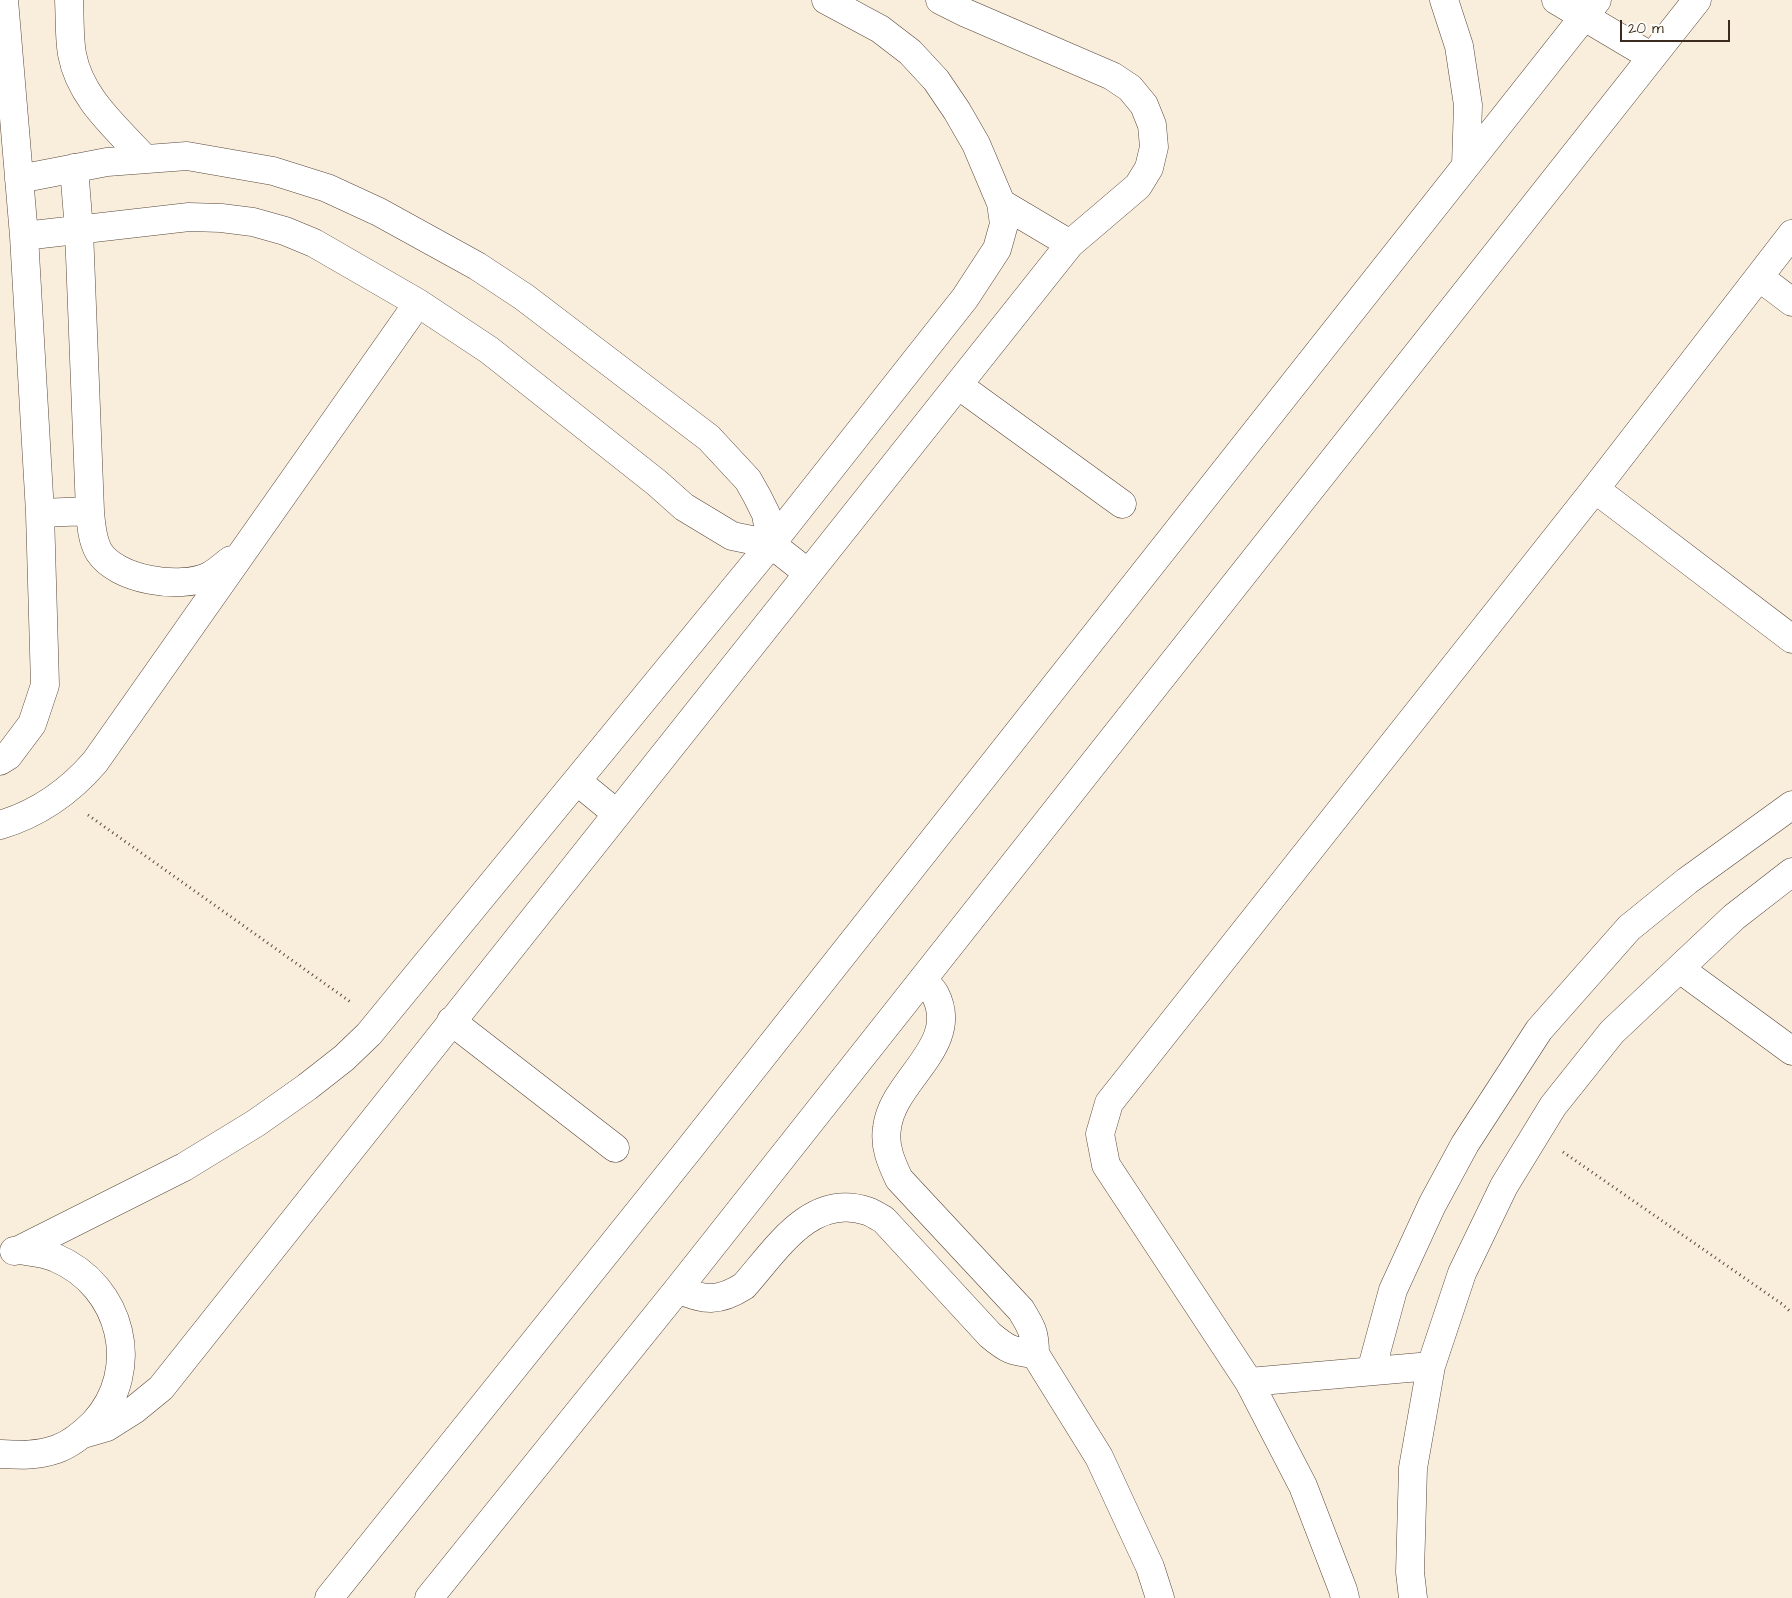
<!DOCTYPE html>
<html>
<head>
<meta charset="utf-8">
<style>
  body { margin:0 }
  #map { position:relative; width:1792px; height:1598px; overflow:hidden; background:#f9eddc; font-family:"Architects Daughter",sans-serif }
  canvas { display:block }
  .scale { position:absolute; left:1620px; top:20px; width:110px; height:22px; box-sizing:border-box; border:2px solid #3b2a1e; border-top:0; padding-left:6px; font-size:15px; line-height:18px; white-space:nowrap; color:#3b2a1e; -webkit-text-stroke:4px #fdfcf7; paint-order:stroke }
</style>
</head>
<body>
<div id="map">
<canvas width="1792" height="1598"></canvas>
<div class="scale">20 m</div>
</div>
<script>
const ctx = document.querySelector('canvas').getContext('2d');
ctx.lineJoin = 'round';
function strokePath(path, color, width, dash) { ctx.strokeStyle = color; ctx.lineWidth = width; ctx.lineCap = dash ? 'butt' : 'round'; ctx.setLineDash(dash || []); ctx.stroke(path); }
const minor = new Path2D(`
  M69 0C70 18 69 37 72 54 80 98 116 127 144 158
  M1444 0 1459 46 1468 105 1466 165
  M1556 0 1652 57
  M74 168 79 230 90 511C91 524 92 540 99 552 117 580 180 590 209 576 217 572 224 565 231 560
  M19 179 107 162 187 156 273 171 327 188 379 212 477 266 524 297 709 438 748 480 757 496 766 514 771 544
  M1001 203 1070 244
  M24 236 189 217 221 218 253 222 285 231 314 243 418 303 489 350 657 483 684 507 732 536 771 544 808 573
  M1759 277 1792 302
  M958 385 1122 504
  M1595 489 1792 639
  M40 513 90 511
  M0 761 8 756 32 724 45 685 40 513 24 236 4 0
  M577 781 616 813
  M0 825C37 814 70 791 95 762L418 303
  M1680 969 1792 1051
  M923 979C927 984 932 989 935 994 962 1046 892 1080 887 1128 884 1146 891 1162 899 1179L1021 1310C1032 1328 1035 1333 1035 1354L1099 1457 1150 1567 1160 1598
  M451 1021 615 1148
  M19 1250 184 1167 256 1123 307 1087 344 1058 369 1034 771 544 965 298 997 249 1004 224 1001 203 976 144 957 111 936 80 910 52 880 29 826 0
  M678 1289C704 1301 719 1302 744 1286 776 1250 811 1192 867 1211 873 1213 879 1217 884 1220L990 1335C1008 1350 1011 1351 1035 1354
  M1371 1371 1393 1290 1432 1205 1465 1144 1539 1030 1629 928 1687 881 1792 805
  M1249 1382 1431 1366
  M83 1434 107 1427 134 1410 161 1388 1070 244 1138 186 1149 168 1154 147 1152 125 1144 105 1130 88 1112 76 966 13 940 0
  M0 1454C20 1455 37 1456 57 1449 71 1444 84 1433 94 1423 143 1370 122 1286 56 1258 46 1253 31 1252 19 1250L14 1251
  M329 1598 690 1148 1597 0
  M429 1598 678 1289 1697 0
  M1345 1598 1343 1590 1303 1486 1249 1382 1106 1165 1100 1134 1109 1103 1595 489 1792 234
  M1413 1598 1410 1572 1413 1468 1431 1366 1462 1273 1504 1186 1553 1106 1612 1032 1734 917 1792 872`);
strokePath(minor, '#58473a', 29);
strokePath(new Path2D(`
  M88 815 352 1003
  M1563 1152 1782 1304 1792 1313`), '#58473a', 3, [1, 4]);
strokePath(minor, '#fff', 28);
</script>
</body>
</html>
